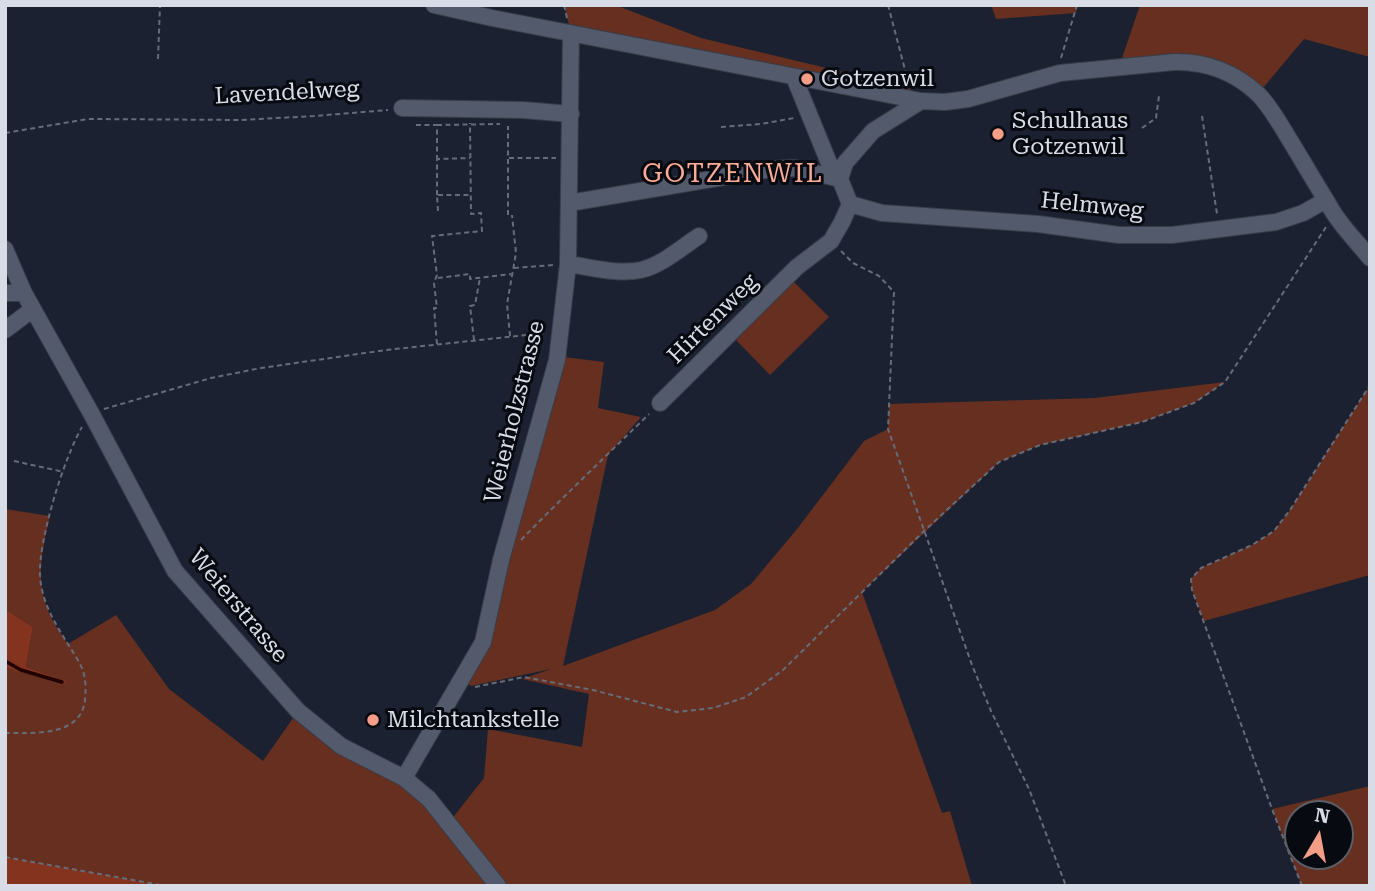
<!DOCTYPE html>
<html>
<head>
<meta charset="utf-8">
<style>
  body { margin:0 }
  #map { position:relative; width:1375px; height:891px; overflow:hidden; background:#1b2130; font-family:"Roboto Serif",serif }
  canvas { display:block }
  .frame { position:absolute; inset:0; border:7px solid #d8dce6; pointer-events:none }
  .north { position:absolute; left:1284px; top:800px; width:70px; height:70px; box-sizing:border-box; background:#080a11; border:2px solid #5b5e66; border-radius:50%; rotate:10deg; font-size:19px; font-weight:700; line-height:28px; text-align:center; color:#d8dce6 }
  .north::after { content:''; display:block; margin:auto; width:24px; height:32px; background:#f49e87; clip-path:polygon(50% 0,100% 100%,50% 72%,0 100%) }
</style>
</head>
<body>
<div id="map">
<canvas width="1375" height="891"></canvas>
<div class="frame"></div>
<div class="north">N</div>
</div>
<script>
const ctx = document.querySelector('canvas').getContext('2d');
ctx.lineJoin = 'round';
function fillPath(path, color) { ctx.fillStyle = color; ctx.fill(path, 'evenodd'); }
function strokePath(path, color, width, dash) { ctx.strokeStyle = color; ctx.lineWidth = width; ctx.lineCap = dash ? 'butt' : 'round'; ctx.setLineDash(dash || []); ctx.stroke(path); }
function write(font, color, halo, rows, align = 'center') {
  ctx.font = font + ' "Roboto Serif",serif'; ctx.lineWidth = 6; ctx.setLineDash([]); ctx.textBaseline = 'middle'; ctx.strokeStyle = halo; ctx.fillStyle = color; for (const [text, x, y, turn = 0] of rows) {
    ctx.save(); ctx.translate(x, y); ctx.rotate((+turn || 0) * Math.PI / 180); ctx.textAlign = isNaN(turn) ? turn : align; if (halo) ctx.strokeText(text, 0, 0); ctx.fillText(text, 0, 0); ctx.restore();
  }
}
fillPath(new Path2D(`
  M564 5H615L701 38 910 88 912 100 571 33Z
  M991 5H1078L1076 13 996 19Z
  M1140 5H1370V57L1304 39 1258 94 1219 69 1119 67Z
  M794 282 829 317 770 375 736 340Z
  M564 357 604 362 598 408 641 417 608 455 563 666 715 610 751 584 797 529 864 441 888 429 889 404 1095 398 1225 382 1194 403 1142 422 1040 445 999 462 862 592 942 813 950 811 972 886H166L5 857V667L16 671 63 684 65 681 26 667 33 627 5 609V509L50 516C43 546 36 575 46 605 50 619 60 632 68 644L116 615 169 689 263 761 298 711 404 782 447 825 484 778 488 729 582 747 589 694 522 679 551 669 471 686 467 683Z
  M1370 385V575L1204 621 1192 590 1191 579 1201 568 1252 545 1274 531 1290 510Z
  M1370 786V886H1302L1272 809ZM1298 814H1340V856H1298Z`), '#662f20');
fillPath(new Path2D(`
  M5 609 33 627 26 667 66 681 64 684 16 671 5 667Z
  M5 857 166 886H5Z`), '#84331e');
strokePath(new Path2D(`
  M5 661 21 670 62 682`), '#210000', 3.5);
const minor = new Path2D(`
  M434 5 492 18 921 101 945 102 968 99 1060 73 1174 62C1205 61 1235 72 1258 94 1271 107 1281 126 1291 142 1305 165 1319 189 1333 212 1343 228 1358 243 1370 258
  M402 108 523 110 571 114
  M569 203 771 169 794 168 840 179 845 163 873 131 921 101
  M850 204 882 213 1038 224 1119 235H1172L1276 222 1303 213 1326 200
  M5 249 24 293 91 413 175 571 298 711 341 746 404 778 429 799 498 886
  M568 264C591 267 618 275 641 270 662 265 681 248 699 236
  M5 293H24
  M5 330 33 309
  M660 403 797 267 831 241 842 222 850 204 840 179 829 163 794 77
  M404 778 483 642 501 560 557 360 568 264 571 33`);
strokePath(minor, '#383c49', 18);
strokePath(new Path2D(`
  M564 5 567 18
  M888 5 909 85
  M1061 58 1077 5
  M158 59 160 5
  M1202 116 1217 214
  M416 125H437V158
  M437 125 500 124
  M721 127 761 124 794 118
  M1142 128 1156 118 1159 96
  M5 133 88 119 241 120 314 116 388 110
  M509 158H556
  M437 195V159L470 158
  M438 211 437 195H470
  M508 215V126
  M841 251 853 263 879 276 894 292 888 429 972 665 991 711 1029 789 1066 886
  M514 268 554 265
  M438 278 470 274V279L511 274
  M510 336 507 304 516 253 512 215
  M474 340 470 306 475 305 480 278
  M437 344 434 308H437L434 283 437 275 432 236 482 231 481 213 471 214 470 123
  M104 409 211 378 261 368 386 350 545 333
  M14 461 64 472
  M521 540C563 497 606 456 649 414
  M475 687 524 677 593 690 677 712 713 708 746 697 783 670 924 531 999 462 1040 445 1142 422 1194 403 1225 382 1326 227
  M5 733C33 733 81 737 85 700 86 688 86 679 82 668 79 662 75 655 71 649 57 626 42 605 40 576 38 541 64 458 82 427
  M5 857 166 886
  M1302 886 1272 809 1192 590 1191 579 1201 568 1252 545 1274 531 1290 510 1370 385`), '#676c79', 2, [5, 3.5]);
strokePath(minor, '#535a6c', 16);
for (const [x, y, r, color] of [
  [807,79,7,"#f49e87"],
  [998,134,7,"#f49e87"],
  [373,720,7,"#f49e87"]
]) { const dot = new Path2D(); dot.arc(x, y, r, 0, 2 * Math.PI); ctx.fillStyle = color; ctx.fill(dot); strokePath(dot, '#080a11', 2.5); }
write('23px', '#d8dce6', '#080a11', [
  ["Gotzenwil",821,79],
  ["Schulhaus",1012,121],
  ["Gotzenwil",1012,147],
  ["Milchtankstelle",387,720]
], 'left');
write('23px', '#d8dce6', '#080a11', [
  ["Lavendelweg",287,93,-3],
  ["Helmweg",1092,206,6],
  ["Hirtenweg",713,319,-45],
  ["Weierholzstrasse",515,412,-76],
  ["Weierstrasse",238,606,50]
]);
ctx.letterSpacing = '2px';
write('26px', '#fcac97', '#080a11', [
  ["GOTZENWIL",733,174]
]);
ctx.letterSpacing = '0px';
</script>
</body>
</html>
